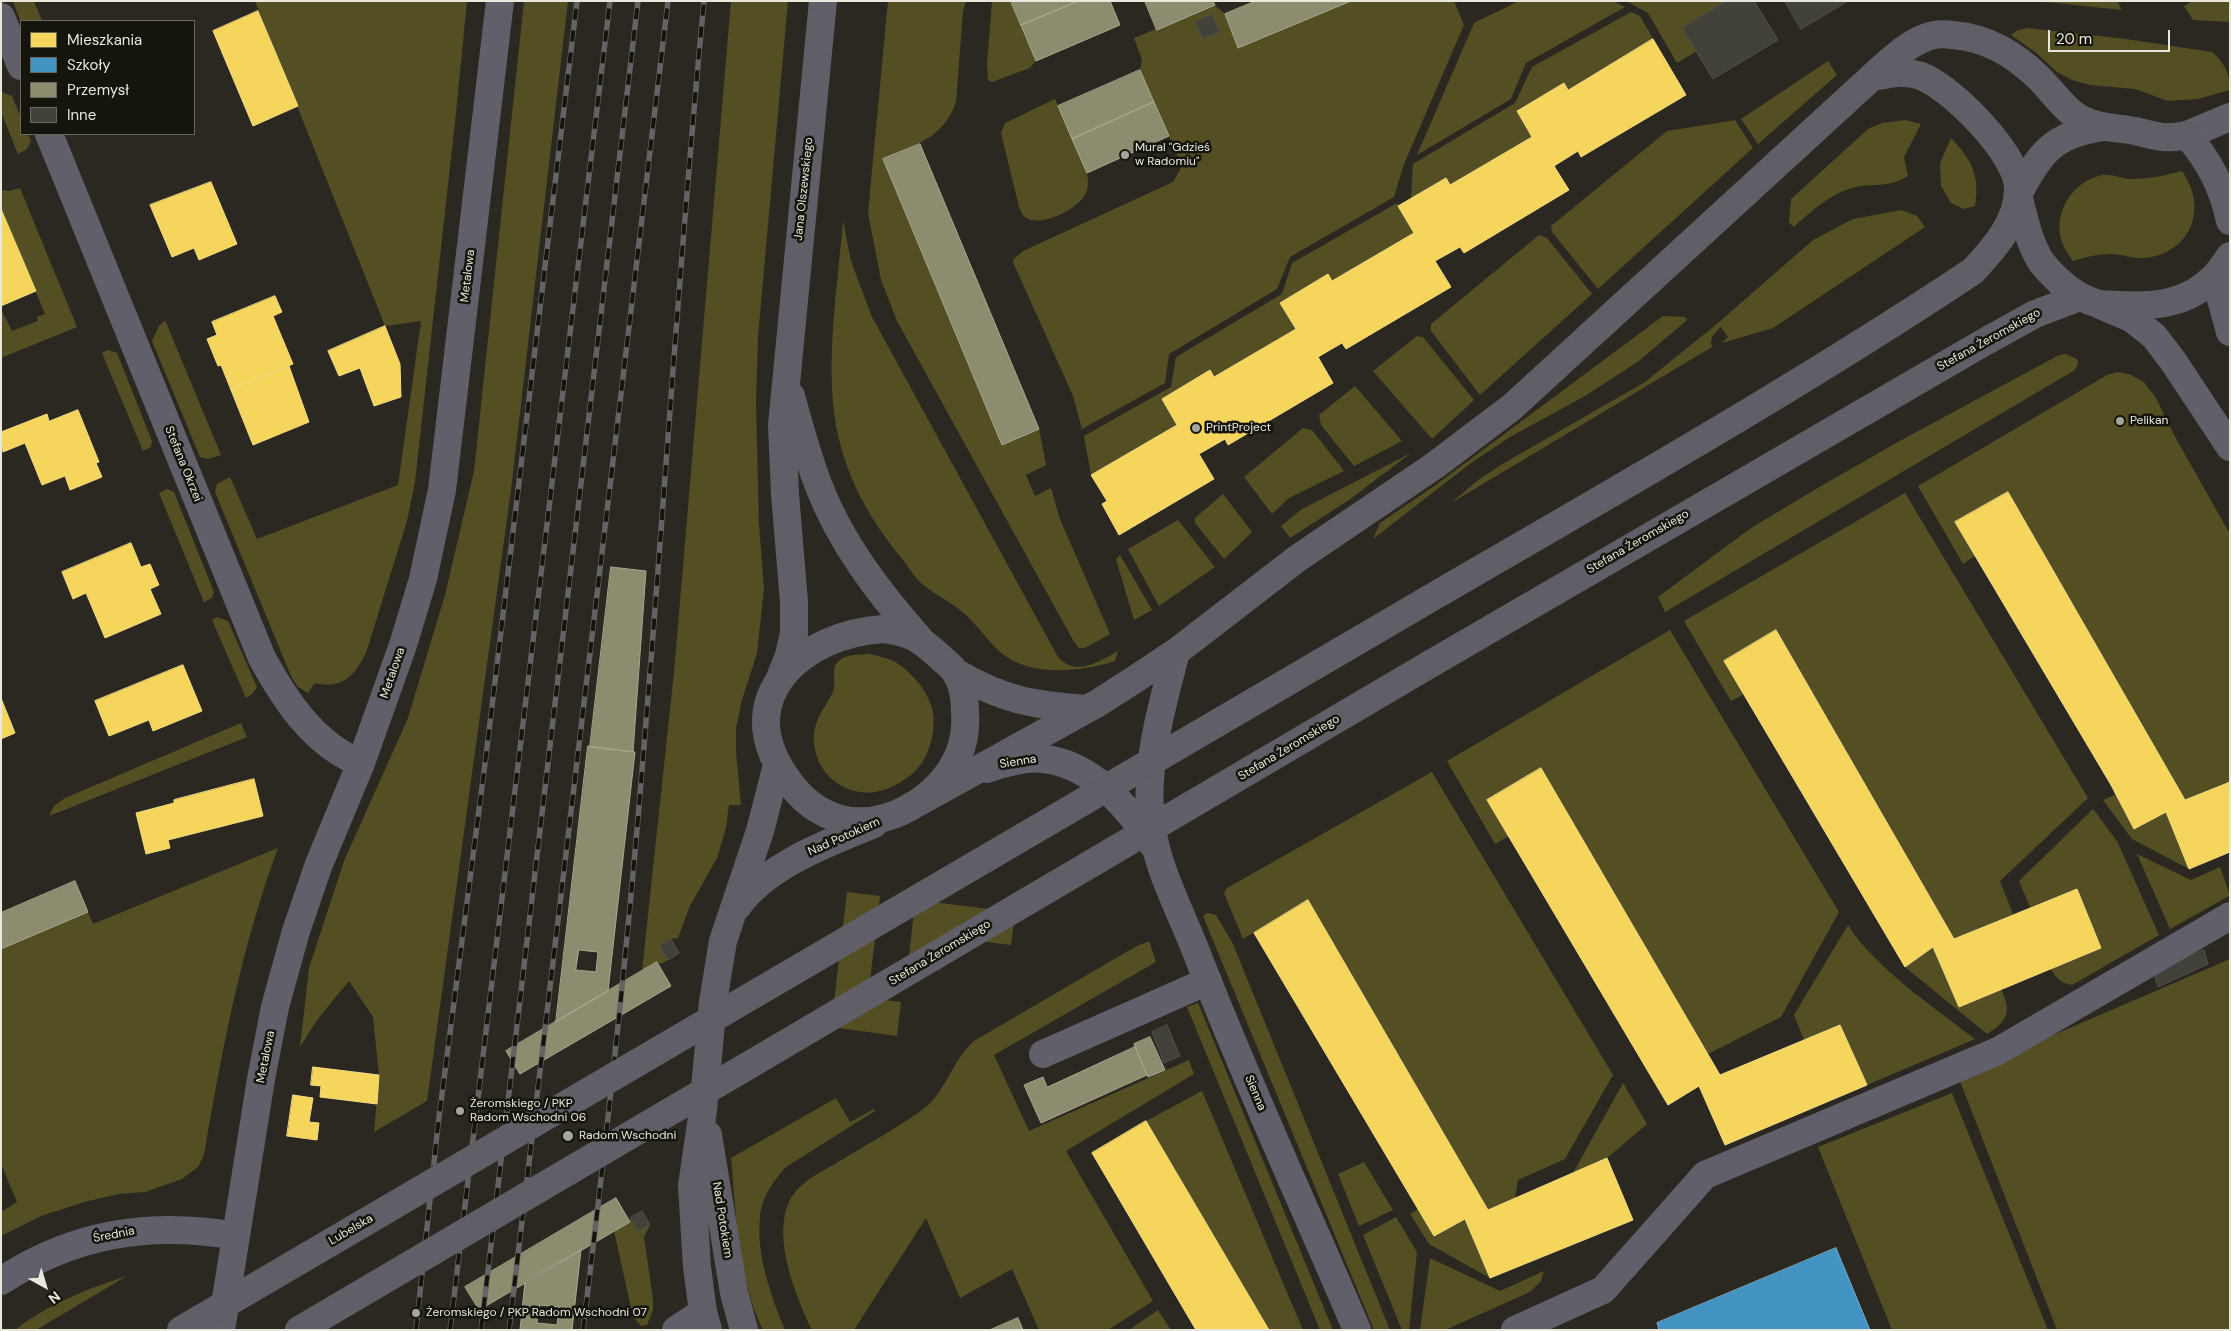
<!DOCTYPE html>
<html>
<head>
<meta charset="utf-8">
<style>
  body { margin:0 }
  #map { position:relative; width:2231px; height:1331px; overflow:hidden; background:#2a2820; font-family:"DM Sans",sans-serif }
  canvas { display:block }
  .frame { position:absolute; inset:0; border:2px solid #e9e8dd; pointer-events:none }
  .legend { position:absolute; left:20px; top:20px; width:175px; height:115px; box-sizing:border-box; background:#15140d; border:1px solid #6a6960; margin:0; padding:6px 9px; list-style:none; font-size:15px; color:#e9e8dd }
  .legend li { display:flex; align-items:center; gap:10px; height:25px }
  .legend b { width:25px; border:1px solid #6a6960 }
  .north { position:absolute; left:20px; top:1261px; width:50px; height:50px; -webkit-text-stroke:4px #15140d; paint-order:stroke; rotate:141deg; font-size:14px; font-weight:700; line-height:20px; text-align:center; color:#e9e8dd }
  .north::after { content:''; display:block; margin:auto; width:18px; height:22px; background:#e9e8dd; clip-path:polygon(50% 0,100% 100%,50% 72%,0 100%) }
  .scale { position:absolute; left:2048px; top:30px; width:122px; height:22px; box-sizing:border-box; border:2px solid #e9e8dd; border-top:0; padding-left:6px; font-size:15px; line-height:18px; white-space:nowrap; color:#e9e8dd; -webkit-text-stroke:4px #15140d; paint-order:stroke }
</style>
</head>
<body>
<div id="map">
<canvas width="2231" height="1331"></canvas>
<div class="frame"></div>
<ul class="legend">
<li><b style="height:14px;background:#f6d55c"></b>Mieszkania</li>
<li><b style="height:14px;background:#4393c3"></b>Szkoły</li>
<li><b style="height:14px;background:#8c8c6e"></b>Przemysł</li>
<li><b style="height:14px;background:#42413a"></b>Inne</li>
</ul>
<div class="north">N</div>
<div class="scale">20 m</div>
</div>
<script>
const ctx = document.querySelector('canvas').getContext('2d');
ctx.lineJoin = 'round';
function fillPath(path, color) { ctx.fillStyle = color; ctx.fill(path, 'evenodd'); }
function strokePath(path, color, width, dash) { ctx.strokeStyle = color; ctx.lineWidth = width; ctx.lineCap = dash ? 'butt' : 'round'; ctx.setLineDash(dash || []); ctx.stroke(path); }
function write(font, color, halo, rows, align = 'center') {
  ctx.font = font + ' "DM Sans",sans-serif'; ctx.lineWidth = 5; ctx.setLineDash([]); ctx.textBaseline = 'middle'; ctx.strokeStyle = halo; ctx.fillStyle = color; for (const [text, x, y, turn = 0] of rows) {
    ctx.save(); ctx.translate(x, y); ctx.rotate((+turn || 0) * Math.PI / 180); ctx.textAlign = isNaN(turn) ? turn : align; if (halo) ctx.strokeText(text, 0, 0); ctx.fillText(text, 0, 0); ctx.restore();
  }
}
fillPath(new Path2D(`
  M13 1H34L42 21 21 23Z
  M255 1H467L456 113 415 482 407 521 367 650C356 674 344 690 315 683L308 693 297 686 291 676 215 492 217 484 230 477 257 539 398 485 421 321 385 326Z
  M524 1H568L511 490 427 1101 374 1132 379 1075 373 1017 349 981 317 1020 300 1047 309 968 344 861 408 718 445 595 474 471Z
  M731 1H788L758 337 756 402 759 525 764 589 757 653 742 700 736 728V752L741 805H729L726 828 717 858 690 906 678 938 671 939 660 946 668 960 661 964 656 962 642 971 674 672Z
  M888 1H966L963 11 956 102C943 140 914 144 883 160L1002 445 1039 429 1046 465 1026 475 1035 496 1051 488 1060 519 1110 634 1085 648H1079L1074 642 897 321 881 280 868 213Z
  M992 1H1011L1036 61 1030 68 992 82 988 80 987 64Z
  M1351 1H1454L1464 25 1404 164 1394 197 1290 257 1277 289 1169 354 1165 383 1082 429 1073 396 1013 262 1014 259 1023 251 1173 182 1180 170V162L1140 70 1142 60 1134 38 1215 5 1225 14 1238 48Z
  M1519 1H1613L1625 7 1526 63 1511 99 1417 155 1474 23Z
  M1626 1H1726L1697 51 1677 63 1648 13Z
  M2037 1H2117L2122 10Z
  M2193 1H2230V22L2193 20 2184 6Z
  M1631 12 1640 16 1653 39 1568 90 1564 83 1517 110 1532 137 1450 185 1446 178 1411 199 1413 164 1515 103 1532 67Z
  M2028 28 2126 39 2212 52C2224 62 2230 74 2230 90L2198 99 2168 101 2135 89 2090 85 2072 80 2057 72 2035 52 2011 35 2018 30Z
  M1828 61 1837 75 1758 144 1741 119Z
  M1 92 12 96 21 118V134H28L31 141 27 149 18 154 1 112Z
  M1055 99 1087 173C1088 179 1089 186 1086 193 1080 208 1040 229 1025 217 1022 215 1021 211 1019 207L1001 133 1005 123Z
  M1735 120 1753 148 1598 289 1552 232 1551 226 1667 131Z
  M1905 120 1921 124 1904 157 1908 176C1888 188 1878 183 1856 187 1834 191 1810 212 1794 227L1789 222 1791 199 1868 129 1882 123Z
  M1951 138C1972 160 1980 176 1975 206L1964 209 1951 203 1941 186 1940 163Z
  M2182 171C2192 186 2197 200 2193 219 2188 242 2165 258 2142 258 2132 259 2122 254 2111 254 2098 254 2086 257 2073 261 2069 255 2064 249 2062 242 2052 213 2073 180 2103 175 2111 174 2121 178 2129 179 2148 179 2164 176 2182 171Z
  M20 188 77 327 1 358V309L12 331 38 321 37 317 45 314 1 209V190L9 191Z
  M1397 203 1414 233 1332 281 1328 275 1281 303 1296 329 1214 377 1210 370 1162 399 1177 425 1091 475 1084 436 1171 387 1176 357 1282 294 1292 263Z
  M1901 210 1917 216 1925 227 1773 328 1722 343 1728 337 1721 327C1714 333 1709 338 1712 347L1451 503 1478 480 1504 463 1645 382 1718 323 1813 240 1853 219Z
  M843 221 851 261 872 317 1058 657C1076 677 1098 662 1118 651L1115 661C1081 672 1028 678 999 651 987 640 978 626 966 615 952 602 934 595 920 582 914 576 909 568 904 561 865 515 838 463 833 402 828 343 838 281 843 221Z
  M1539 235 1547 238 1592 294 1480 395 1431 331V324Z
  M1663 316 1685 317 1687 320 1639 361 1585 396 1510 437 1471 463 1373 539 1380 523 1437 484Z
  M165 320 221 455 208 459 200 457 152 341 159 326Z
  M1417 336 1423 337 1474 400 1432 439 1373 371Z
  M108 350 117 353 152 441 151 447 143 451 102 353Z
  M2066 354 2077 359 2078 363 2075 370 1665 612 1658 597 1751 528 1816 489 1896 443 2059 355Z
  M2118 372 2131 375 2144 382 2156 398 2174 435 2230 534V782L2185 800 2008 492 1955 522 1975 556 1963 564 1918 486 2107 375Z
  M1355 386 1402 441 1354 466 1321 425 1319 415Z
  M1303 428 1312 430 1344 471 1289 498 1272 514 1244 477Z
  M1411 453 1349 500 1290 538 1281 526 1302 509Z
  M167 489 174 492 214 592 212 598 204 602 159 493Z
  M1905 493 2088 798 2000 881 2013 914 1954 939 1776 630 1724 661 1744 694 1731 701 1684 621Z
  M1223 494 1252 532 1224 559 1195 523V518Z
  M1178 520 1215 567 1159 606 1128 549Z
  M1120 555 1152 610 1134 620 1116 559Z
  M217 617 228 621 257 687 252 694 246 698 212 620Z
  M1670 630 1839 912 1781 1017 1708 1054 1541 768 1487 800 1509 836 1495 844 1447 761Z
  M869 654C878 656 889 658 897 663 912 673 927 690 932 708 937 729 930 759 912 774 902 782 889 790 875 792 840 797 811 768 814 733 816 717 826 706 833 692 835 686 834 679 834 673 834 654 854 655 869 654Z
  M241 723 247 737 49 816 54 806 65 798Z
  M1432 772 1613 1075 1565 1159 1518 1180 1515 1198 1488 1210 1308 900 1243 939 1224 893 1227 888Z
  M2116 794 2135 829 2166 812 2189 869 2132 839 2103 800Z
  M2093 809 2117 841 2159 935 2072 985C2060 983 2056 978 2050 968L2077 889 2030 907 2019 881Z
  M278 848C241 948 222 1050 204 1155L198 1167 182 1179 145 1192 119 1194 84 1202 41 1216 1 1236V1212L17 1202 1 1164V949L88 912 93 924Z
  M2137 854 2191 880 2220 867 2229 892V896L2170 929Z
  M847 892 880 896 868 998 901 1002 897 1036 831 1027Z
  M915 900 1015 912 1011 945 945 937 940 970 908 967Z
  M1207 913 1216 915 1233 944 1390 1330H1374L1203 916Z
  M1848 925C1873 966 1936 1009 1975 1039L1867 1085 1840 1025 1804 1040 1794 1015Z
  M1149 941 1156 962 994 1055 1029 1131 1189 1060 1194 1074 1066 1151 1153 1301 1108 1330H1039L1012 1269 960 1298 926 1218 854 1330H812C795 1295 766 1224 797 1190 807 1179 822 1171 835 1164 864 1146 894 1130 922 1110 946 1093 952 1060 974 1041L1135 947Z
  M1933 947 1959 1007 2001 989C2012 1012 2008 1021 1987 1034L1905 967Z
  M2230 959V1330H2057L1958 1076Z
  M1198 1003 1333 1330H1320L1187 1007Z
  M1623 1083 1647 1124 1607 1158 1573 1173Z
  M1202 1091 1303 1330H1269L1146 1121Z
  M1952 1093 2048 1330H1892L1818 1147Z
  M836 1098 850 1122 874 1109 875 1111 786 1167C774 1180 761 1198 760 1217 756 1255 771 1296 785 1330H763C738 1281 736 1213 731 1158Z
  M1364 1162 1393 1210 1359 1226 1338 1174Z
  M1418 1209 1434 1236 1465 1219 1490 1278 1429 1244 1410 1214Z
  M1396 1217 1417 1252 1409 1330H1402L1363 1235Z
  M630 1218 638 1231 650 1225 644 1237 653 1299V1310L647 1325 641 1326 633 1317 614 1231 630 1222Z
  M1430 1258 1500 1291 1544 1271 1541 1281 1530 1292 1445 1330H1420Z
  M127 1276 36 1330H15C48 1304 87 1289 127 1276Z
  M1158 1310 1171 1330H1129Z`), '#544e23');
const homes = new Path2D(`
  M258 11 298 106 253 126 213 31Z
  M1653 39 1686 95 1581 157 1578 151 1554 166 1569 190 1464 253 1460 247 1435 261 1451 287 1346 349 1342 343 1318 357 1333 383 1228 445 1225 439 1199 454 1214 479 1119 535 1102 504 1107 501 1091 475 1177 425 1162 399 1210 370 1214 377 1296 329 1280 303 1328 274 1332 281 1414 233 1398 206 1446 178 1450 185 1532 137 1517 111 1564 83 1568 90Z
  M211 182 237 244 199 260 194 248 172 257 150 205Z
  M1 209 36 291 1 306Z
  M275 296 282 312 273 316 293 364 231 390 221 365 218 366 207 339 217 335 212 322Z
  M385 326 400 364 401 397 374 406 360 368 339 376 328 351Z
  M289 366 309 422 253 445 231 390Z
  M78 410 99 462 96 463 102 477 70 490 65 476 42 485 25 443 3 452 1 432 47 414 49 421Z
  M2008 492 2185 800 2230 782V852L2189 869 2166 812 2134 829 2111 785 1955 522Z
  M131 543 141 567 150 564 159 585 150 589 161 614 105 638 86 593 73 599 62 572Z
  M1776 630 1954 939 2077 889 2101 948 1959 1007 1933 947 1905 967 1724 661Z
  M183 665 202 711 153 731 149 720 109 736 95 701Z
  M1 698 15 733 1 739Z
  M1541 768 1720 1075 1840 1025 1867 1085 1725 1145 1699 1086 1668 1105 1487 800Z
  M254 779 263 816 168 840 170 848 146 854 136 813 174 803V800Z
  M1308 900 1488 1210 1607 1158 1633 1220 1490 1278 1465 1219 1434 1236 1254 933Z
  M313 1067 379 1075 377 1104 320 1097 321 1086 311 1085Z
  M293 1095 313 1098 309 1122 319 1123 317 1140 287 1136Z
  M1146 1121 1269 1330H1196L1092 1153Z`);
fillPath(homes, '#f6d55c');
strokePath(homes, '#f2db83', 1);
const schools = new Path2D(`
  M1836 1248 1870 1330H1659L1657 1323Z`);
fillPath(schools, '#4393c3');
strokePath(schools, '#75accb', 1);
const industry = new Path2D(`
  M1011 1H1079L1021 25Z
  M1079 1H1110L1120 25 1036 61 1021 25Z
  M1145 1H1213L1215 5 1157 30Z
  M1256 1H1351L1238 48 1225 14Z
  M1140 70 1154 102 1072 139 1058 106Z
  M1154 102 1169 136 1087 173 1072 139Z
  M920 144 1039 429 1002 445 883 159Z
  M611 567 646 571 633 752 590 747Z
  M588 746 635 752 608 991 556 1022Z
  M75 881 88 912 1 949V913Z
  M579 950 598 952 596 972 576 970Z
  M657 962 671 986 520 1074 506 1051Z
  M1150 1037 1165 1070 1148 1077 1134 1044Z
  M1135 1047 1147 1075 1041 1123 1024 1085 1043 1077 1047 1087Z
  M616 1198 630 1222 479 1310 465 1287Z
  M581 1250 572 1330H520L525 1282Z
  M540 1305 559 1307 557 1325 537 1323Z
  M1018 1318 1023 1330H990Z`);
fillPath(industry, '#8c8c6e');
strokePath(industry, '#a8a88f', 1);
const building = new Path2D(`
  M1726 1H1754L1778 40 1713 79 1682 28Z
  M1785 1H1848L1801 29Z
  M1212 15 1220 32 1203 39 1195 22Z
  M671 939 679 953 668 960 659 946Z
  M2204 950 2208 964 2158 987 2154 974 2178 960Z
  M1167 1025 1180 1056 1164 1063 1152 1032Z
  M642 1211 650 1225 638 1231 630 1218Z`);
fillPath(building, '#42413a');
strokePath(building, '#515049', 1);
strokePath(new Path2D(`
  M1 17 21 66
  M49 134 262 658C285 700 314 745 361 763
  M2187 135 2230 117
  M2215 277 2230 332
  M2100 305 2131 318 2154 336 2173 361 2230 447
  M1176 652C1162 706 1144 766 1151 823 1157 869 1181 912 1197 954 1246 1081 1304 1205 1357 1330
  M987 769C1003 763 1027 757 1044 759 1092 764 1128 807 1153 845
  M1043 1054 1208 981
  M1 1281C74 1233 151 1221 236 1236
  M221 1330 261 1079 275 1007 296 931 319 864 361 763 403 645 423 579 442 490 500 1
  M676 1330 703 1312
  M1515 1330 1603 1290 1705 1175 1998 1051 2230 916`), '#605f6a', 28);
strokePath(new Path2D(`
  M2104 127C2054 134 2040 152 2018 195 2024 217 2029 244 2042 263 2056 280 2075 297 2096 303 2103 305 2112 305 2119 305 2154 307 2188 304 2214 277 2220 271 2225 263 2230 256
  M791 396C799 425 807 455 818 484 840 542 878 592 919 638
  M1441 592C1620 488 1800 386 1973 271 1994 248 2018 222 2018 189 2019 155 1951 87 1921 76 1904 70 1889 74 1872 77
  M883 629C911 633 918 637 939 656 944 661 952 666 955 672 963 683 965 699 965 712 966 726 964 743 958 756 939 798 887 830 841 819 817 813 798 796 785 776 730 696 804 634 883 629Z
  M1432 663 1981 344 2035 314 2080 297
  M955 672C1003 700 1032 705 1087 709
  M780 678 789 655 794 633V602L785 494 782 425 823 1
  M908 808 1098 703 1140 676 1176 652 1298 558 1434 466 1512 407 1872 77C1889 62 1905 45 1927 37 1934 34 1945 34 1953 35 1988 38 2014 54 2039 78 2053 92 2065 111 2083 120 2099 128 2118 128 2135 131 2157 136 2163 140 2187 135 2209 161 2223 187 2230 221
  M737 907C767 865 828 843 874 824
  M708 1135 734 1293 744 1330
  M708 1330 703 1312 697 1267 692 1186 703 1110 713 1002 723 941 760 831 777 765`), '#605f67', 28);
const rail = new Path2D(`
  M416 1330 438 1125 486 756 577 1
  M450 1330 610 1
  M481 1330 638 1
  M509 1330 668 1
  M583 1330C606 1143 627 957 642 770 664 514 679 257 704 1`);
strokePath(rail, '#636364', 5.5);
strokePath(rail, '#15140d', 4, [11]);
strokePath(new Path2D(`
  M181 1330 1441 592
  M299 1330 1432 663`), '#605f67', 28);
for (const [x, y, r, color] of [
  [1125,155,5,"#a6a59b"],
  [2120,421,5,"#a6a59b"],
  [1196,428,5,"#a6a59b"],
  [460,1111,5,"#a6a59b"],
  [568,1136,6,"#a6a59b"],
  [416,1313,5,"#a6a59b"]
]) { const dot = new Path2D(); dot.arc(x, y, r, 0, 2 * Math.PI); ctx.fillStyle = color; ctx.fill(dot); strokePath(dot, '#15140d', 2); }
write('12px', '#e9e8dd', '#15140d', [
  ["Mural \"Gdzieś",1135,148],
  ["w Radomiu\"",1135,162],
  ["Pelikan",2130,421],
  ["PrintProject",1206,428],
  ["Żeromskiego / PKP",470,1104],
  ["Radom Wschodni 06",470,1118],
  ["Radom Wschodni",579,1136],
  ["Żeromskiego / PKP Radom Wschodni 07",426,1313]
], 'left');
write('12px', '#e9e8dd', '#15140d', [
  ["Jana Olszewskiego",804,189,-84],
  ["Metalowa",468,276,-83],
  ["Stefana Żeromskiego",1989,340,-29],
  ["Stefana Okrzei",183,464,68],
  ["Stefana Żeromskiego",1638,542,-30],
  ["Metalowa",393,673,-71],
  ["Stefana Żeromskiego",1289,748,-31],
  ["Sienna",1018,762,-9],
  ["Nad Potokiem",844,837,-24],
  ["Stefana Żeromskiego",940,953,-31],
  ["Metalowa",266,1057,-79],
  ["Sienna",1255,1093,67],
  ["Nad Potokiem",722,1220,81],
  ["Lubelska",351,1230,-30],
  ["Średnia",114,1235,-11]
]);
</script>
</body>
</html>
